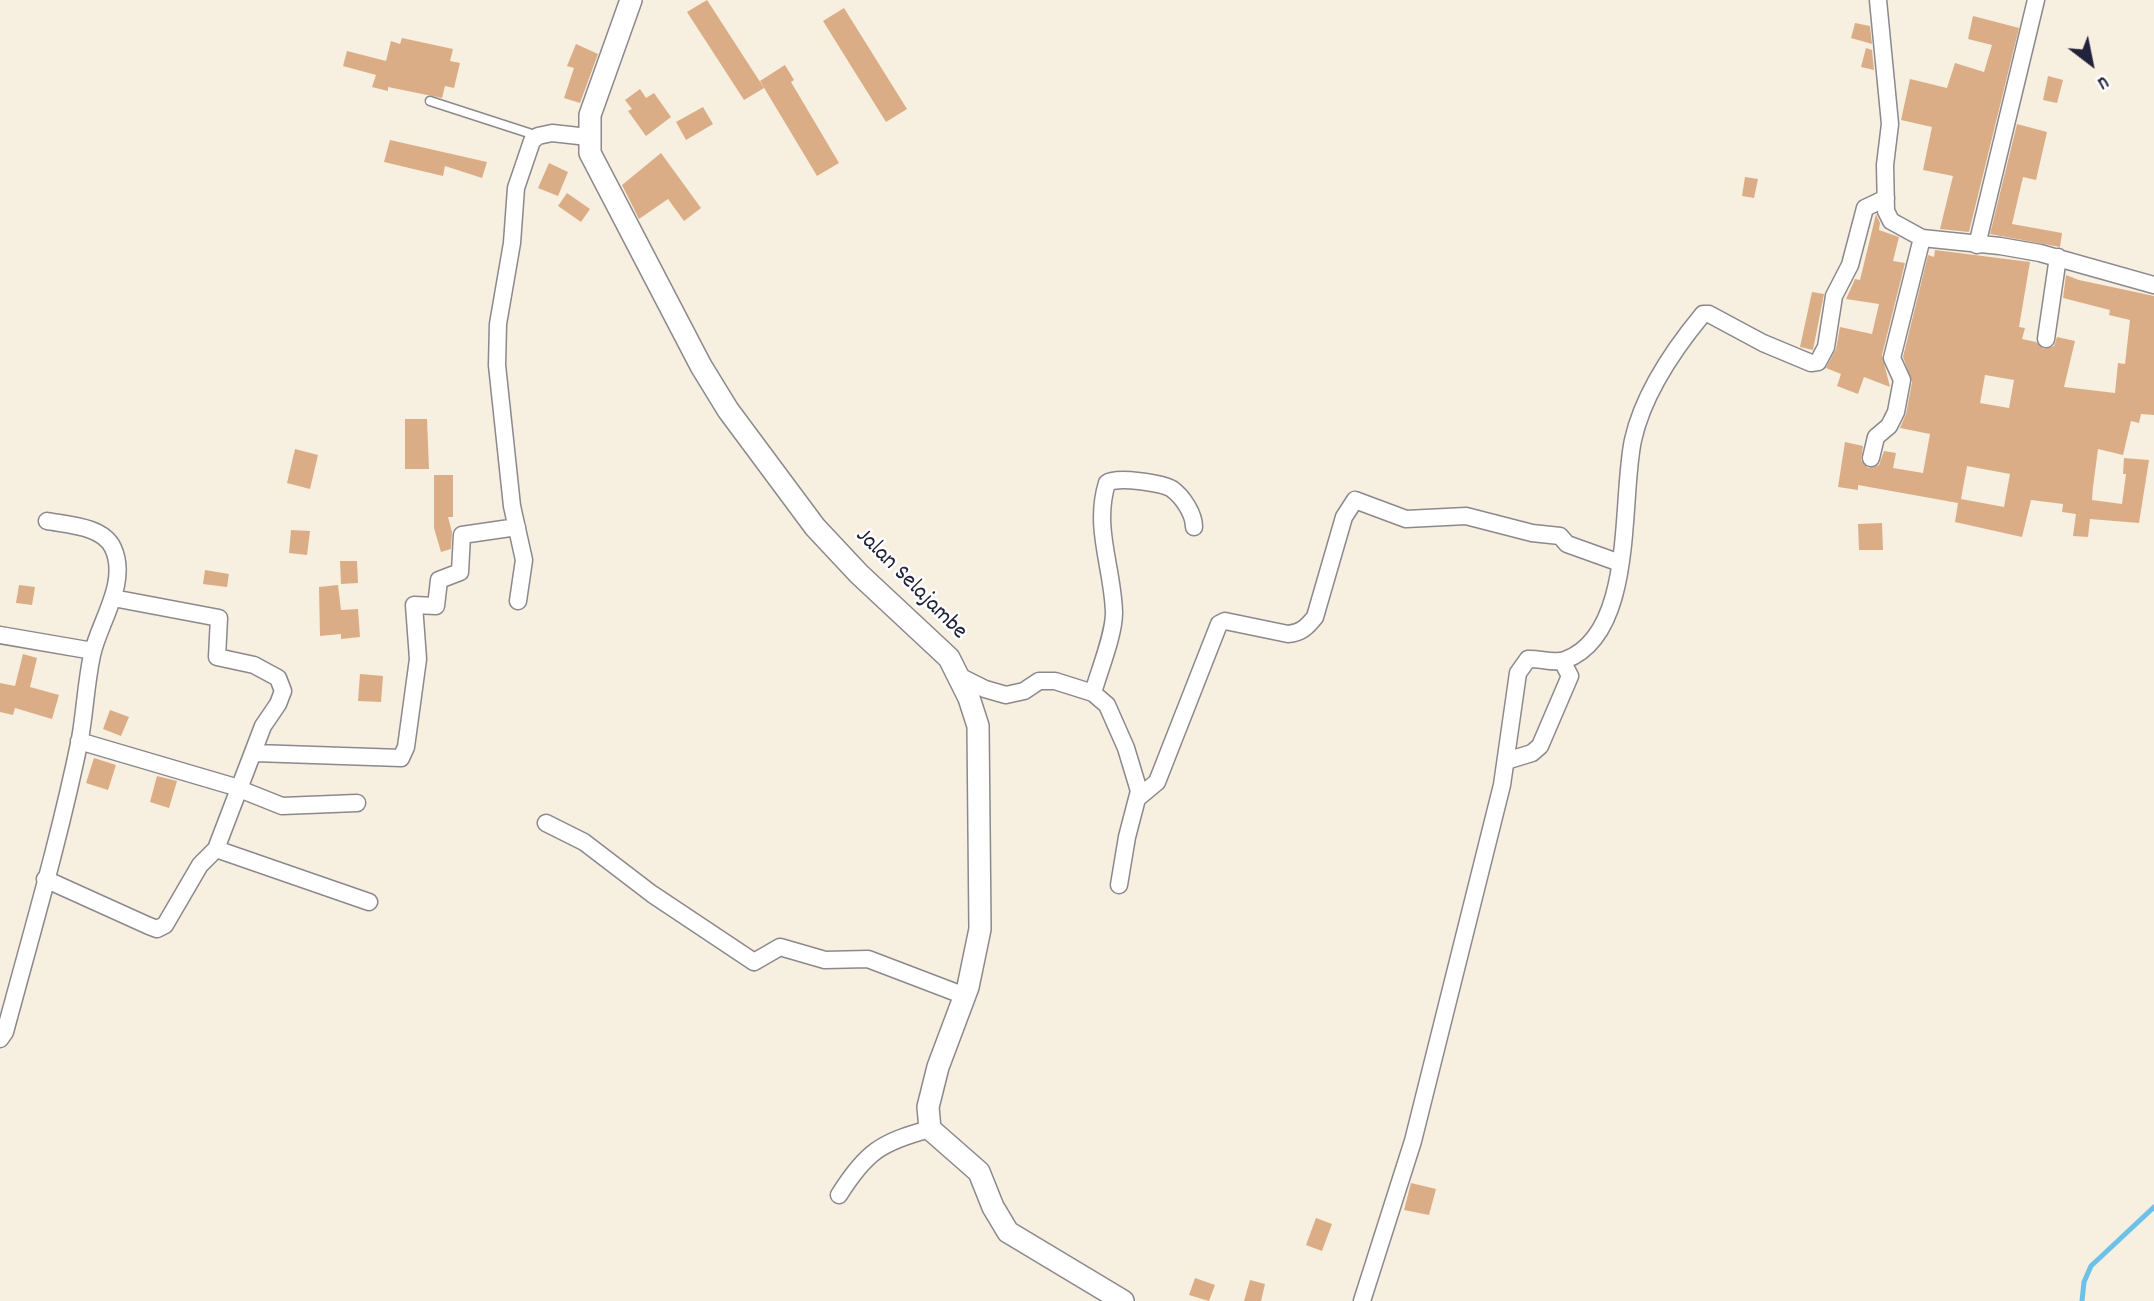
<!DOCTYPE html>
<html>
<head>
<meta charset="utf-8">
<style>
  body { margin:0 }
  #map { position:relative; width:2154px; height:1301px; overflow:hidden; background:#f7efdf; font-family:Dekko,sans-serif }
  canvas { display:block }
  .north { position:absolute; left:2056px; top:28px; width:70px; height:70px; -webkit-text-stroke:5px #fff; paint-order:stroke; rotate:148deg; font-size:19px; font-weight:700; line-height:28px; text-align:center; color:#22223b }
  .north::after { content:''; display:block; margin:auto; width:24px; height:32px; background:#22223b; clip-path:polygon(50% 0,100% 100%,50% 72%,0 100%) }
</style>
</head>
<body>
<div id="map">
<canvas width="2154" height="1301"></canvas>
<div class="north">U</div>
</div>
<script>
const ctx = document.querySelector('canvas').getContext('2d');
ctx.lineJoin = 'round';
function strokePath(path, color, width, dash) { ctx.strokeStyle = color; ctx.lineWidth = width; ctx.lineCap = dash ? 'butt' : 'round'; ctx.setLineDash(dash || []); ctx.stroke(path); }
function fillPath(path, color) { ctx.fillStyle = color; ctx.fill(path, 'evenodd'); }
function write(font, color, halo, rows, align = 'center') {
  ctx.font = font + ' Dekko,sans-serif'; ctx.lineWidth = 5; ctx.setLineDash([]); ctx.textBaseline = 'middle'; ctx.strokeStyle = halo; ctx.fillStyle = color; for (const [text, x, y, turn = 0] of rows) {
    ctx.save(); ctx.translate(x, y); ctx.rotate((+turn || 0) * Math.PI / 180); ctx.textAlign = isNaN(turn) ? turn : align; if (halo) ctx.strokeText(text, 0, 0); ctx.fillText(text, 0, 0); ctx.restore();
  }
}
strokePath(new Path2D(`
  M2082 1301 2084 1282 2091 1266 2154 1207`), '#6dc1e9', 5);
fillPath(new Path2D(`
  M707 0 764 88 744 100 687 12Z
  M844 8 907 109 886 122 823 21Z
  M1973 16 2019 28 1969 232 1940 229 1953 176 1923 170 1932 127 1901 120 1910 79 1947 88 1955 63 1984 72 1992 45 1968 39Z
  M1855 23 1870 26 1872 44 1851 38Z
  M402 38 453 49 450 61 460 63 454 88 445 86 442 98 388 87V91L372 87 376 75 343 66 347 51 386 61 391 41 400 44Z
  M576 44 598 54 580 103 564 98 574 68 567 66Z
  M1866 48 1872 50 1874 70 1861 67Z
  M785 65 794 80 791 82 839 163 817 176 760 81Z
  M2048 76 2063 80 2057 103 2043 100Z
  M640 89 646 98 654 93 671 117 646 136 628 111 632 109 625 100Z
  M703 107 713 124 686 140 676 122Z
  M2017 124 2047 132 2036 180 2023 177 2012 224 2062 233 2060 247 1990 234Z
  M390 140 487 162 482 178 445 166 443 176 384 162Z
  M661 153 701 208 684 221 668 199 639 219 622 185Z
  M549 163 568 172 558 196 538 188Z
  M1745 177 1758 179 1754 198 1742 196Z
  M567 193 590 209 581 222 558 206Z
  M1876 214 1880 223 1879 230 1899 237 1893 261 1905 263 1882 355 1890 387 1864 377 1858 394 1837 386 1841 374 1826 368 1836 349 1840 327 1872 334 1879 304 1846 299 1855 279 1860 280Z
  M1935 250 2030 262 2019 327 2025 328 2022 339 2036 342 2044 349 2054 346 2057 337 2075 341 2064 387 2115 393 2118 363 2125 364 2130 320 2109 315 2110 310 2063 298 2066 275 2079 280 2154 296V415L2141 414 2139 423 2131 421 2123 455 2098 449 2093 487 2092 500 2122 504 2126 474H2123L2124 458 2149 460 2139 523 2090 519 2088 537 2073 536 2076 514 2062 512 2063 504 2031 500 2022 537 1955 522 1958 503 1858 485V490L1838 487 1845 442 1863 446 1861 460 1868 468 1879 465 1884 451 1896 453 1893 468 1923 473 1930 434 1900 428 1906 414 1912 382 1903 357 1928 255 1934 257ZM1985 375 2014 380 2009 408 1980 403ZM1967 466 2010 474 2004 507 1961 499Z
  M1812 292 1824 294 1813 350 1800 347Z
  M405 419H427L429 469H405Z
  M295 449 318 455 310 489 287 483Z
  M434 475H453V517H448L452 532 451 549 441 552 434 528Z
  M1882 523 1883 550H1859L1858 524Z
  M291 530 310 531 307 555 289 553Z
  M340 561H357L358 583 341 584Z
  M205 570 229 574 227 587 203 584Z
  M19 585 35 587 32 605 16 603Z
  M338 585 341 610 358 609 360 637 341 639V634L320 636 319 587Z
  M23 654 37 658 30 687 59 695 52 719 15 708 13 715 0 712V683L15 686Z
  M360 674 383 676 381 702 358 701Z
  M110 710 129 717 121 736 103 729Z
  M94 758 116 765 108 790 86 783Z
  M157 776 177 781 169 808 150 802Z
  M1411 1183 1436 1189 1429 1215 1404 1210Z
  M1316 1218 1332 1224 1322 1251 1306 1245Z
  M1195 1278 1215 1285 1209 1301 1189 1295Z
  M1250 1280 1265 1284 1261 1301H1244Z`), '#dbad86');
const lane = new Path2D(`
  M430 101 538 136`);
const street = new Path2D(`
  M1878 0 1890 124 1885 165 1886 211 1891 221 1922 238 2000 246 2040 253 2154 285
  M1977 245 2036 0
  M2046 339 2058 257
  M1871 458 1876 437 1889 426 1896 412 1902 380 1892 358 1922 238
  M518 601 524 560 512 506 497 365 498 324 512 243 516 188 532 141 538 136 552 133 588 137
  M0 635 93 651
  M959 676 985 689 1006 695 1024 691 1039 681H1055L1093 693 1107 705 1126 748 1139 791 1127 837 1119 885
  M1093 693C1099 671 1114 635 1114 613 1113 568 1093 528 1107 483 1116 476 1162 483 1172 489 1183 497 1194 514 1194 527
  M79 741 232 786 282 806 357 803
  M255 753 401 758 406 747 418 659 414 605 436 606 439 580 460 572 462 535 517 527
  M1506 761 1532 753 1540 746 1570 676 1562 661
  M1139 797 1157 782 1219 624 1225 621 1288 634C1301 633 1307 627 1315 617L1344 517 1355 500 1406 519 1466 516 1532 533 1560 536 1567 544 1620 563
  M546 823 584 842 652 894 754 962 780 947 825 960 868 959 965 996
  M216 849 369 902
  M45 879 149 926 157 929 165 925 200 865 216 849 263 726 278 704 283 691 278 678 254 665 217 657 219 618 113 598
  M0 1039 5 1032C31 935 60 837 80 739 85 711 86 683 92 655 99 622 129 583 113 548 103 526 68 525 47 521
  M839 1195C866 1152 881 1142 930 1129
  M1362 1301 1413 1141 1502 785 1518 673 1528 659C1539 658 1554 664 1565 660 1636 634 1620 500 1633 440 1643 395 1674 349 1703 314H1709L1763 343 1811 363 1818 362 1826 347 1834 296 1850 265 1865 208 1886 198`);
const secondary = new Path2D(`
  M631 0 590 115V153L701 366 728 410 815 527 859 574 949 658 969 698 978 726 980 929 968 987 938 1067 928 1107 930 1129 979 1172 993 1207 1008 1232 1123 1301`);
strokePath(lane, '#8c888d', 11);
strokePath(street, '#8c888d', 19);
strokePath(secondary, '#8c888d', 24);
strokePath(lane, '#fff', 8);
strokePath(street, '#fff', 16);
strokePath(secondary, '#fff', 21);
write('24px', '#22223b', '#fff', [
  ["Jalan Selajambe",910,585,45]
]);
</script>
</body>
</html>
